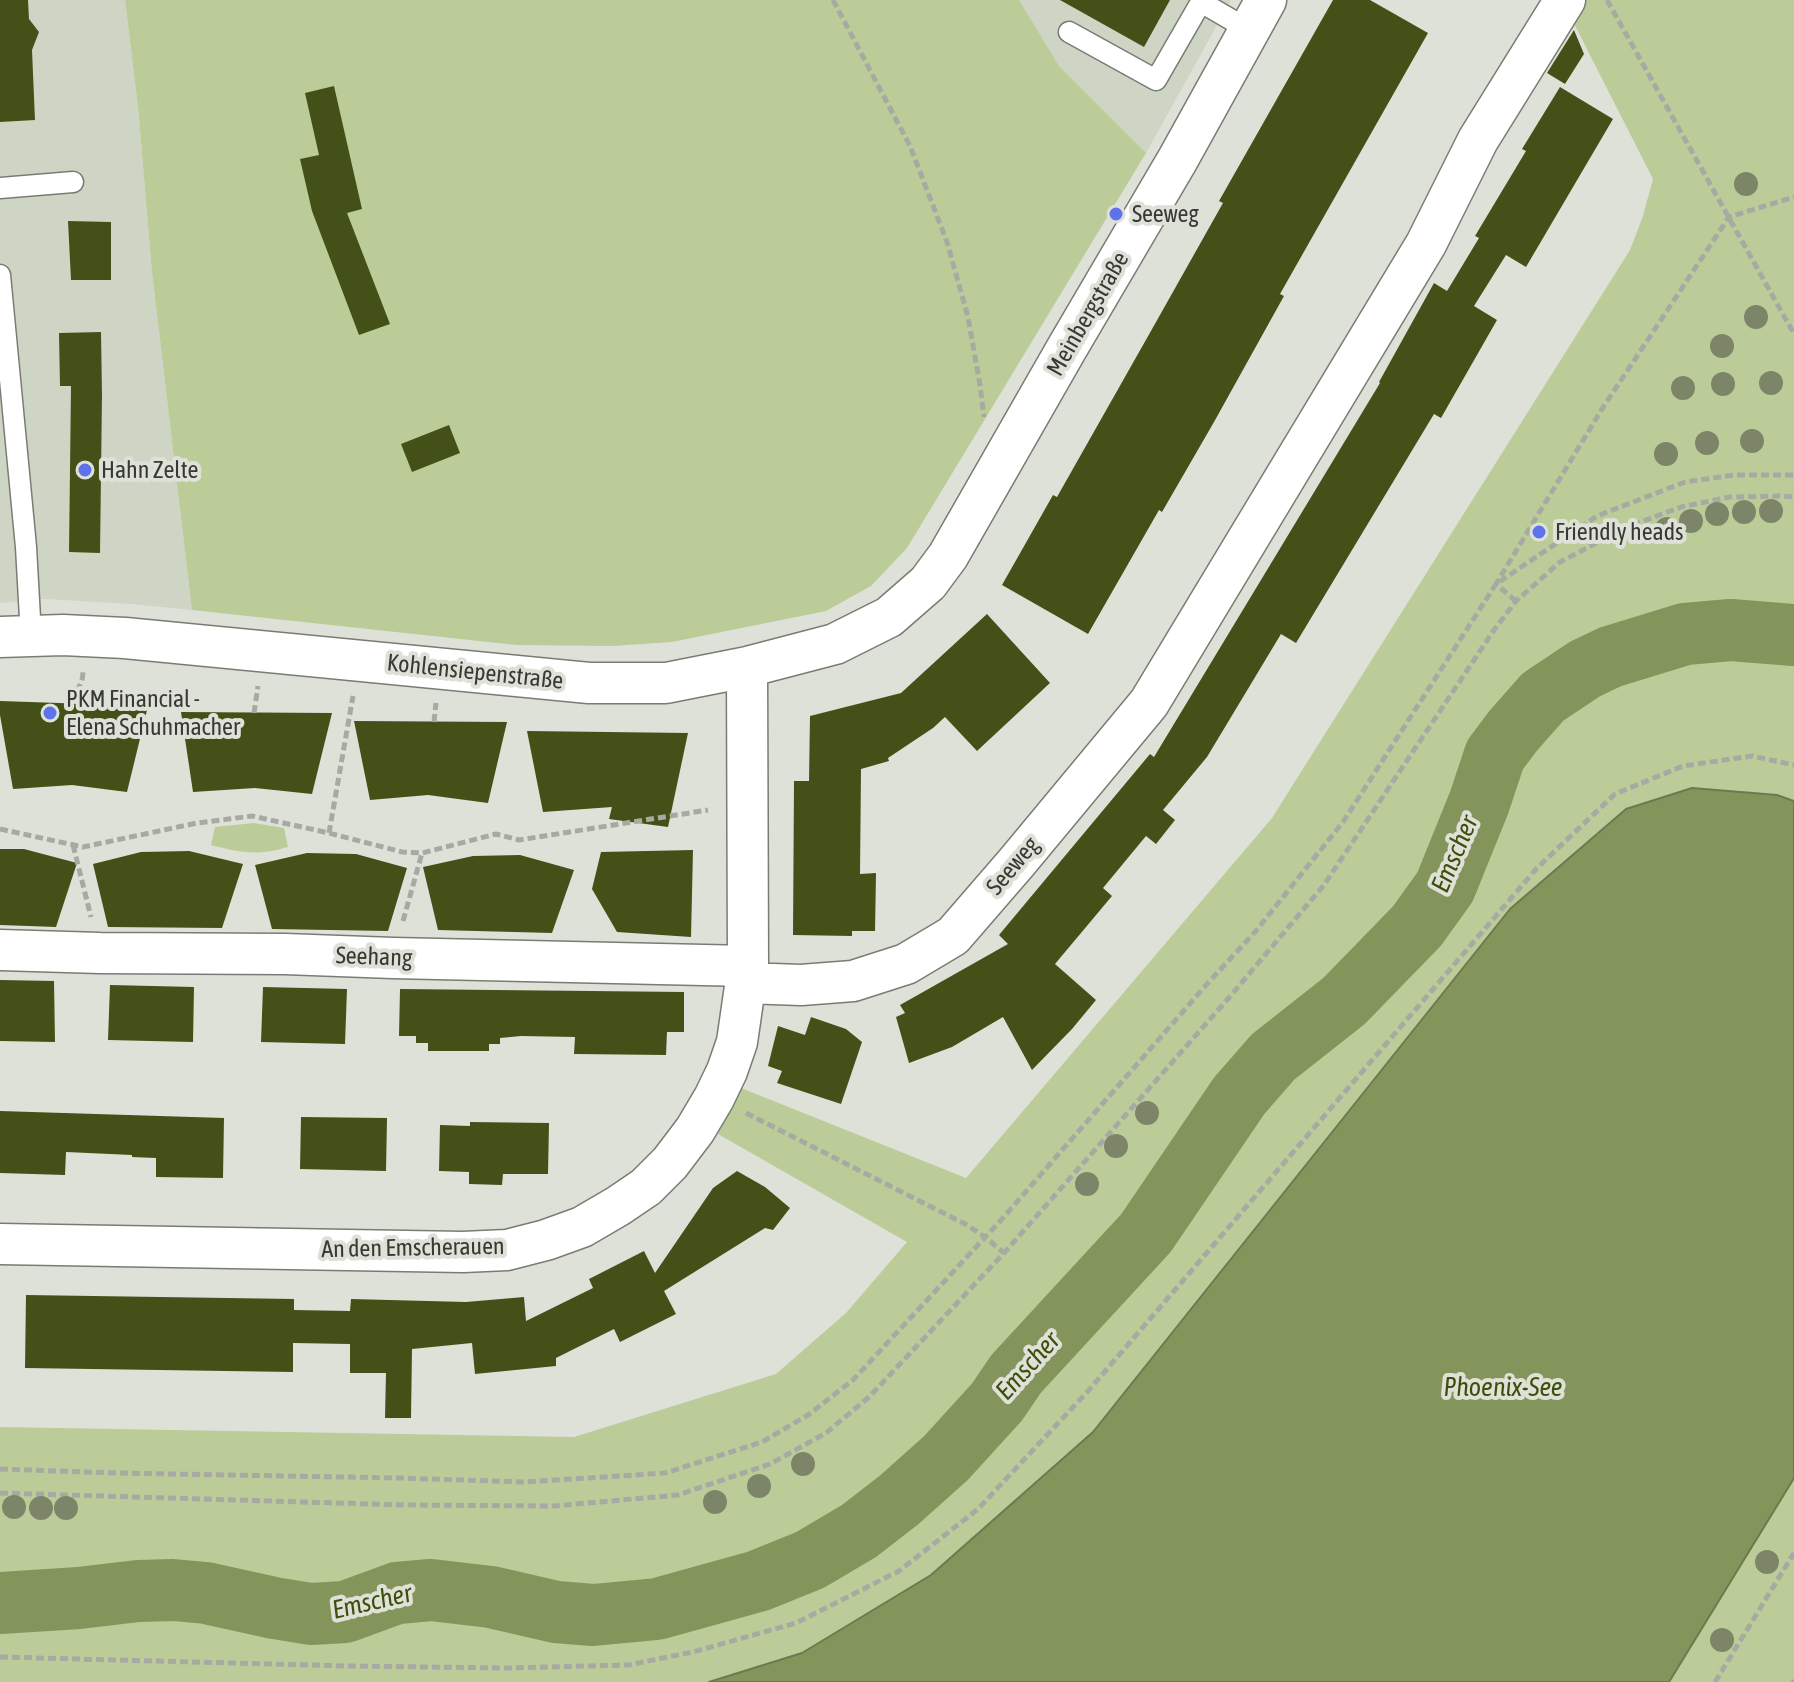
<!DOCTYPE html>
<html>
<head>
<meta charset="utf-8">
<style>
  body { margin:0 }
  canvas { display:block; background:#dee1d7 }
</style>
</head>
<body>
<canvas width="1794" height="1682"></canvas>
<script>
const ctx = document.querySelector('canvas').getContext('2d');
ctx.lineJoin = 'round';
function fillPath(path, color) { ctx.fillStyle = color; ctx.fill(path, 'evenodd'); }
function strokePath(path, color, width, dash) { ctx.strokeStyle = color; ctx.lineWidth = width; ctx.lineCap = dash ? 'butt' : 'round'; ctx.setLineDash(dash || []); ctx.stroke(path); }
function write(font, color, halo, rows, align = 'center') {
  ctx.font = font + ' "Asap Condensed",sans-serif'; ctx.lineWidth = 8; ctx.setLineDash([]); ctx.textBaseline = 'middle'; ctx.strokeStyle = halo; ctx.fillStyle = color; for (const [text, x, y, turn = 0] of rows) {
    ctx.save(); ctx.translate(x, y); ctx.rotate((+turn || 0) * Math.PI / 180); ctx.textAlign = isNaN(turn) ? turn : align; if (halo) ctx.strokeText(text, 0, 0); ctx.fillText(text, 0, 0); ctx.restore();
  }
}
fillPath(new Path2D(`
  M0 0H125L138 106 152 272 192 610 131 604 46 599 0 603Z
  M1019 0H1231L1146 153 1059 66Z`), '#cfd5c5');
fillPath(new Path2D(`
  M125 0H1019L1059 66 1146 153 907 548 871 586 826 611 672 642 612 646 516 645 192 610 152 272 138 106Z
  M1562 0H1794V1682H0V1427L574 1437 776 1374 846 1313 907 1242 718 1134 741 1088 966 1178 1272 818 1630 250 1643 216 1653 179Z
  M254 823 284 828 288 847C257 856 242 853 211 845L215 827Z`), '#bbcc98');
const water = new Path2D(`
  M1692 788 1777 795 1794 801V1478L1669 1682H709L802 1653 931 1575 1093 1432 1510 909 1626 809Z`);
fillPath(water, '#84955c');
strokePath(water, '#6d7950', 2);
strokePath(new Path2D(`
  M0 1603 79 1598 138 1591 173 1590 206 1593 274 1608 311 1614 345 1612 397 1593 431 1590 491 1597 556 1612 593 1615 657 1609 758 1581 810 1560 859 1531 899 1500 946 1458 997 1402 1016 1374 1146 1233 1239 1096 1273 1057 1344 1001 1417 926 1445 887 1479 803 1495 755 1513 731 1543 697 1585 669 1610 657 1685 634 1731 630 1794 635`), '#84955c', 62);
fillPath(new Path2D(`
  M0 0H28L29 19 39 32 32 50 35 120 0 122Z
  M1060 0H1170L1144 47Z
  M1333 0H1370L1428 33 1280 294 1284 296 1214 422 1162 512 1159 510 1088 634 1002 585 1053 495 1057 497 1147 338 1223 203 1219 201Z
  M1574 30 1584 54 1565 84 1547 73Z
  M334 86 362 209 347 213 390 324 359 335 312 211 300 159 319 155 305 93Z
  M1560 87 1613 119 1526 267 1506 255 1474 306 1497 320 1441 418 1434 414 1296 643 1281 634 1207 757 1163 810 1175 820 1156 844 1146 836 1103 888 1112 896 1055 964 1096 1000 1072 1029 1032 1070 1003 1017 952 1047 909 1063 896 1017 905 1013 900 1005 1008 944 999 935 1150 754 1154 757 1380 383 1379 382 1434 283 1447 291 1479 238 1475 236 1526 151 1522 149Z
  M68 221 111 222V280H71Z
  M101 332 102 395 100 553 69 552 71 386H60L59 333Z
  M449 425 460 453 412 472 401 444Z
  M987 614 1050 683 977 751 945 717 933 728 888 758 889 761 861 769 860 874 876 873 875 931H852V936L793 935 794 781H809L810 716 901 693Z
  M0 701 148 706 127 792 72 785 13 789 0 715Z
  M181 712 332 713 312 794 255 788 193 792Z
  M354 721 507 722 488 803 428 795 370 800Z
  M527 731 688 733 668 827 609 819 612 807 543 812Z
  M0 849H24L77 863 56 927 0 925Z
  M693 850 691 937 617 932 592 889 601 852Z
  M189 851 243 864 222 928 108 927 93 864 141 852Z
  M307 853 356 854 407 868 388 931 272 929 255 865Z
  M520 855 574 870 552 933 438 930 423 867 473 856Z
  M0 980 54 981 55 1042 0 1041Z
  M110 985 194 987 193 1042 108 1040Z
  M263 987 347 989 345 1044 261 1042Z
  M400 989 684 992V1032H667L666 1055 574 1054 575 1037 521 1036 500 1038V1044H489V1051H428V1043H416V1036H399Z
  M811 1017 846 1029 862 1042 841 1104 777 1083 782 1071 768 1066 778 1026 805 1035Z
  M0 1111 224 1118 223 1178 156 1177V1158L132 1157V1155L66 1152 65 1175 0 1173Z
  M301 1117 387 1118 386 1171 300 1169Z
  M470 1122 549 1123 548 1174H503L502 1185 469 1184V1172L439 1171 440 1125 470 1126Z
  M737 1171 765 1187 790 1208 773 1230 765 1228 664 1291 676 1314 620 1342 614 1329 556 1358V1366L475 1374 472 1343 412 1349 411 1418H385L386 1373H350V1344L293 1343V1372L25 1368 26 1295 294 1299V1310L350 1311 351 1299 466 1302 524 1297 526 1321 593 1288 589 1279 644 1251 655 1273 713 1188Z`), '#435119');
const service = new Path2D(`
  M1069 32 1156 80 1201 2 1249 30
  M0 188 73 182
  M0 275 26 547 31 636`);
const minor = new Path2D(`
  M0 637 63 635 125 638 589 683H666L747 667 835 644 889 617 928 583 948 556 1067 348 1178 159 1266 0
  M0 950 100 953 285 954 393 958 748 966
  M745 983 801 985 853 981 906 964 953 936 1017 862 1149 703 1426 244 1478 140 1565 0
  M0 1244 463 1252 507 1250 546 1240 582 1227 618 1206 646 1187 670 1163 695 1130 714 1098 727 1071 737 1042 748 966 747 667`);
strokePath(service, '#797c73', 23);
strokePath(minor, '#797c73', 43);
strokePath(new Path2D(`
  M833 0 910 146 947 242 968 317 980 385 984 417
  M1607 0 1794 334
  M1516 601 1496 584 1602 409 1729 217 1794 197
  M75 703C75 688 83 686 83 671
  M254 713 258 686
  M434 722 436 703
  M0 829 83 847 197 823 252 816 329 833 402 852 422 853 496 834 519 840 708 810
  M329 833 353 696
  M73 845 91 917
  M403 921 422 853
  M746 1113 967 1225 985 1237 1004 1253
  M0 1469 115 1473 400 1478 525 1482 665 1473 762 1442 808 1415 853 1380 1002 1219 1207 984 1255 932 1343 822 1496 584 1597 516 1685 482 1734 475H1794
  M0 1493 404 1505 554 1506 678 1495 770 1464 826 1433 869 1397 1004 1253 1227 1000 1324 885 1494 630 1516 601 1560 562 1627 527 1681 507 1730 497 1780 496 1794 497
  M0 1657 347 1666 508 1668 628 1665 693 1652 796 1623 899 1571 978 1509 1089 1390 1537 868 1615 794 1683 766 1752 756 1794 765
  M1715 1682 1794 1553
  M1793 1682 1794 1680`), '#a7aaa2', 5, [8, 4]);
strokePath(service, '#fff', 20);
strokePath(minor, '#fff', 40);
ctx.fillStyle = '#7d8568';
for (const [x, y] of [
  [1746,184],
  [1756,317],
  [1722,346],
  [1771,383],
  [1723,384],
  [1683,388],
  [1752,441],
  [1707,443],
  [1666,454],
  [1771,511],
  [1744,512],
  [1717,514],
  [1691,521],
  [1667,529],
  [1147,1113],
  [1116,1146],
  [1087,1184],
  [803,1464],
  [759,1486],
  [715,1502],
  [14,1507],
  [41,1508],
  [66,1508],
  [1767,1562],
  [1722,1640]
]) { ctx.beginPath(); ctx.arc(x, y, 12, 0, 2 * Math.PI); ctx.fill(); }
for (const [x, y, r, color] of [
  [1116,214,8,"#5e72ea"],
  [85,470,8,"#5e72ea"],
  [1539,532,8,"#5e72ea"],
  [50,713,8,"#5e72ea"]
]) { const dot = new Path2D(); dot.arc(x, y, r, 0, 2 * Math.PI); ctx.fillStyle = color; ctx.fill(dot); strokePath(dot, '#dee1d7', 3); }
write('24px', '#383935', '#dee1d7', [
  ["Seeweg",1132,214],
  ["Hahn Zelte",101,470],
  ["Friendly heads",1555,532],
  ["PKM Financial -",66,699],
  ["Elena Schuhmacher",66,727]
], 'left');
write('24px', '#383935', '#dee1d7', [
  ["Meinbergstraße",1088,314,-60],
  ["Kohlensiepenstraße",475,672,6],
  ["Seeweg",1013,866,-50],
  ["Seehang",374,957,2],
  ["An den Emscherauen",413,1248,-1]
]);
write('italic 26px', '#3e4e0b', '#dee1d7', [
  ["Emscher",1455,854,-67],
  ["Emscher",1028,1366,-48],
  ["Phoenix-See",1503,1388],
  ["Emscher",372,1602,-13]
]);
</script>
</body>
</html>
